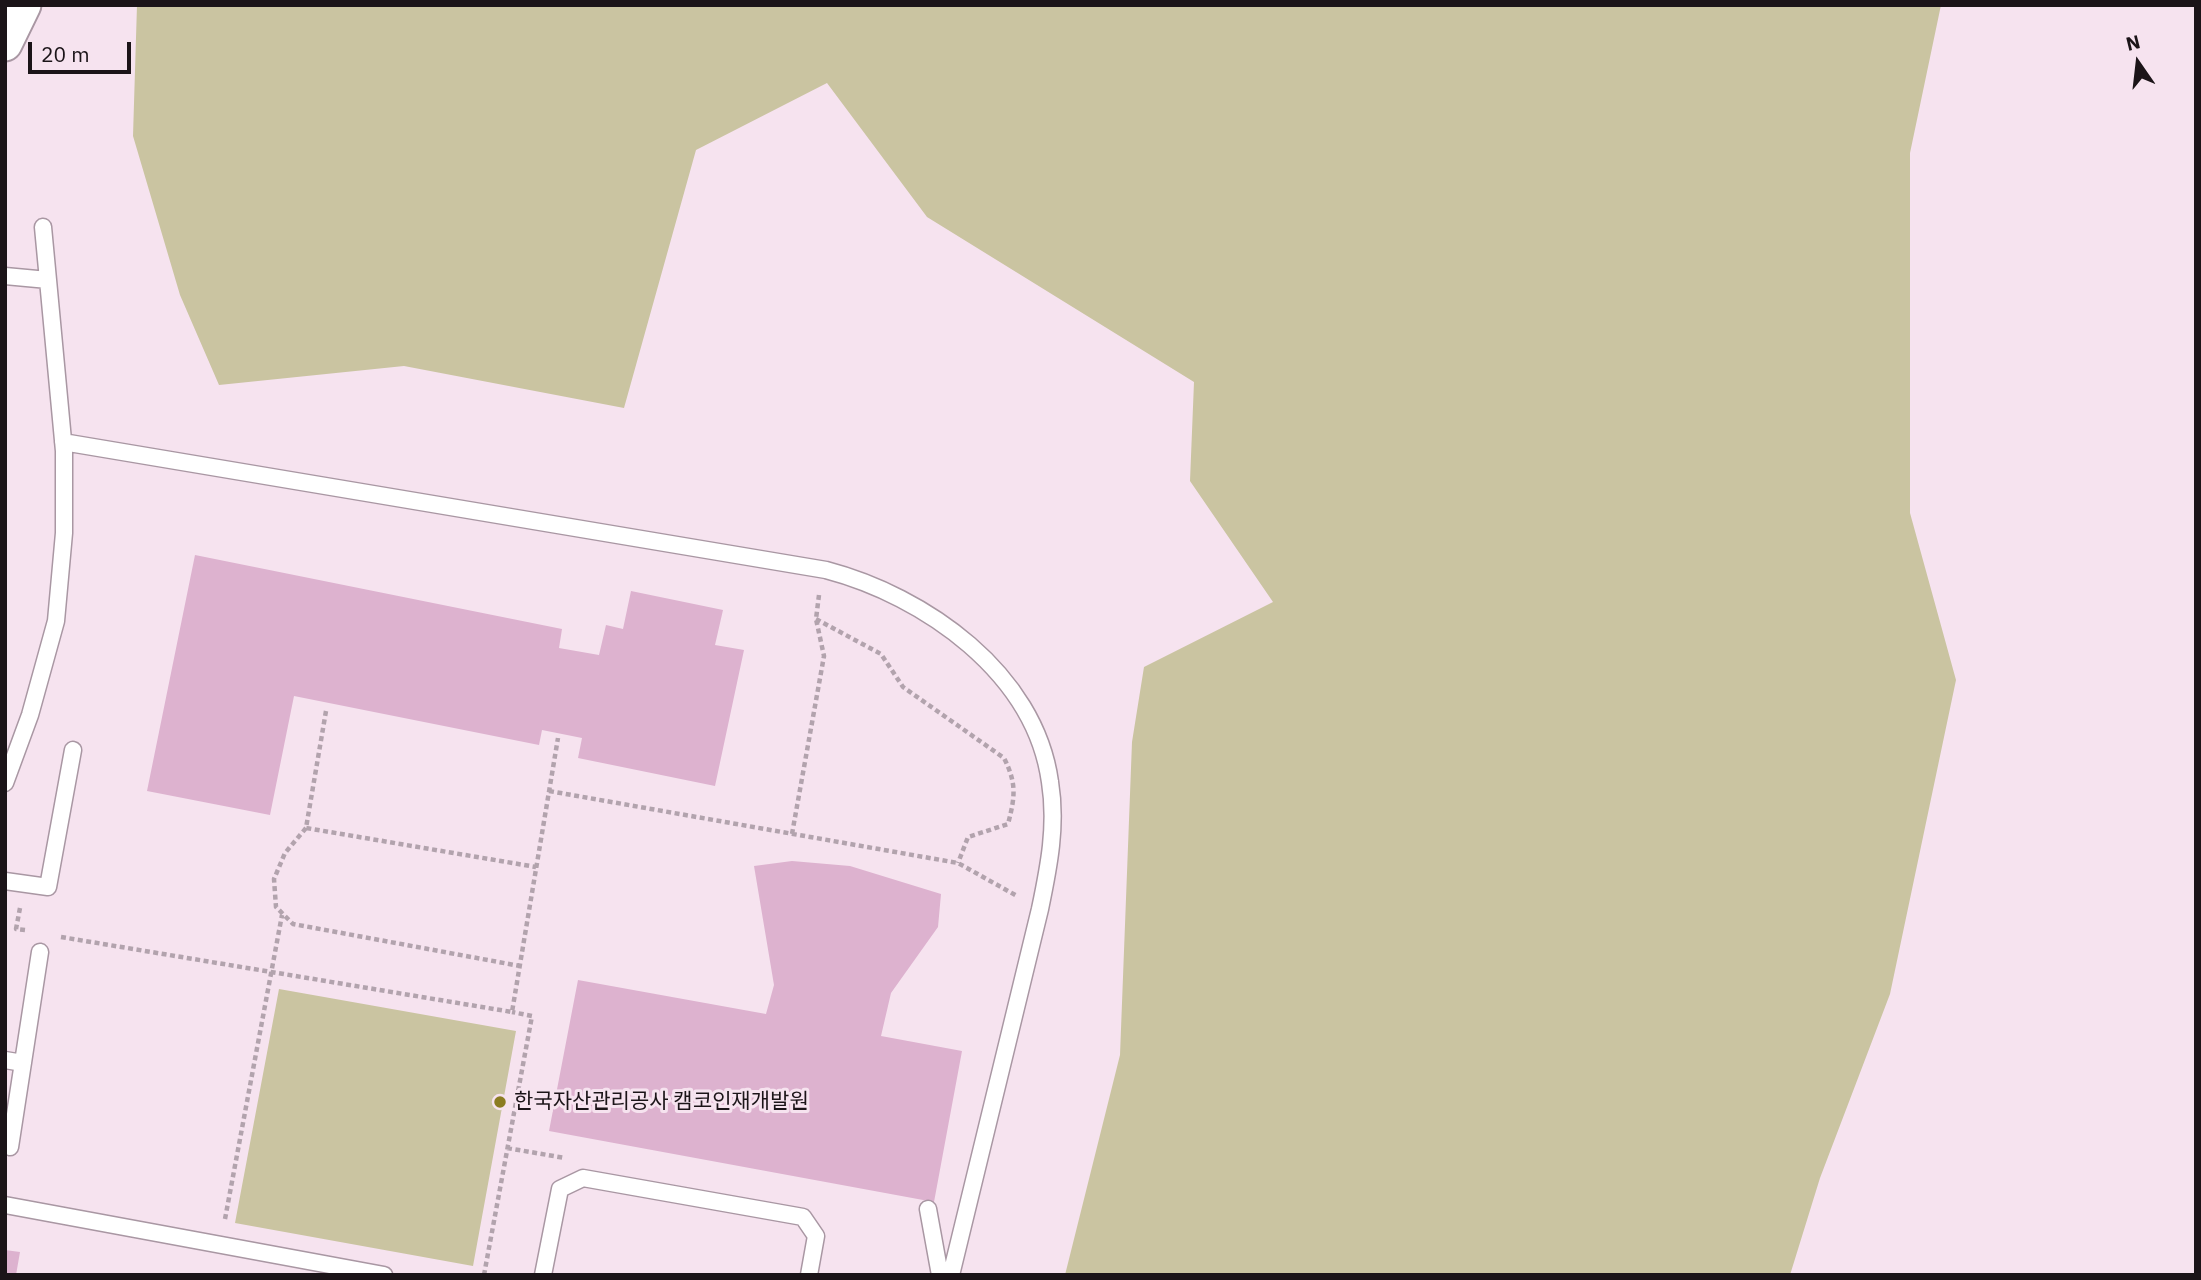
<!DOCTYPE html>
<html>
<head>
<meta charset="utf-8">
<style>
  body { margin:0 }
  #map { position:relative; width:2201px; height:1280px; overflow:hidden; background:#f6e3ef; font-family:"IBM Plex Sans",sans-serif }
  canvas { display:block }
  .frame { position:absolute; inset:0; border:7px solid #1b1418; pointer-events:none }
  .north { position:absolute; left:2103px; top:28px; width:70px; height:70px; -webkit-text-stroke:5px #f6e3ef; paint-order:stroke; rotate:346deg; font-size:19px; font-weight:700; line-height:28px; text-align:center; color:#1b1418 }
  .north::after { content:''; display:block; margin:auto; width:24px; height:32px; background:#1b1418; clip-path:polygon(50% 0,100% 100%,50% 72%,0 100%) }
  .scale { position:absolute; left:28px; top:42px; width:103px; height:32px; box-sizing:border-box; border:4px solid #1b1418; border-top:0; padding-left:9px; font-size:21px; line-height:24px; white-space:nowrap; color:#1b1418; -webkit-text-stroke:5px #f6e3ef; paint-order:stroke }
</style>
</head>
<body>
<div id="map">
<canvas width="2201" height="1280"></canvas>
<div class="frame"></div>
<div class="north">N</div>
<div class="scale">20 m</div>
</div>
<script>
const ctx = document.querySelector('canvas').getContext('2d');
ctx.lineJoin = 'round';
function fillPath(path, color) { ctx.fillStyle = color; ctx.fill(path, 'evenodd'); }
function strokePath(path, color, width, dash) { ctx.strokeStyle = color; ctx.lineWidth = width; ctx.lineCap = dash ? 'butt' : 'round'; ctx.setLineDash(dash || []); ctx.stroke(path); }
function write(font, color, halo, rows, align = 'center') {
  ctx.font = font + ' "IBM Plex Sans","Noto Sans KR",sans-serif'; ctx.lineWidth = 6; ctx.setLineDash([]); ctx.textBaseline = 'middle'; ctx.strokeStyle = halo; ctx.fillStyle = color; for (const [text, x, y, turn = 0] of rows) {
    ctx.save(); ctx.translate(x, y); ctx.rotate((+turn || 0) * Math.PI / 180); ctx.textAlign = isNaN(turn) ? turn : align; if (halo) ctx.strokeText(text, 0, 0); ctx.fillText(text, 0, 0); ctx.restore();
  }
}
fillPath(new Path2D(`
  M137 5H1941L1910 153V513L1956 680 1890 994 1820 1178 1790 1275H1065L1120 1055 1132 742 1144 667 1273 602 1190 481 1194 382 927 217 827 83 696 150 624 408 404 366 219 385 180 295 133 136Z
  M279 989 516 1031 473 1266 235 1223Z`), '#cac4a1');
fillPath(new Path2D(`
  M195 555 562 629 559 648 599 655 606 625 623 629 631 591 723 610 715 645 744 650 715 786 578 758 582 738 542 730 539 745 294 696 270 815 147 791Z
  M792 861 850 866 941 894 938 927 891 993 881 1036 962 1051 934 1202 549 1131 578 980 766 1014 774 985 754 866Z
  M5 1250 20 1252 16 1275H5Z`), '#ddb2cf');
const service = new Path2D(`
  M43 227 48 280
  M5 276 48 280 64 451V533L56 621 30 715 5 783
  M63 442 826 570C925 596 1035 673 1050 782 1057 825 1049 866 1040 909L951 1275
  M5 881 48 887 73 750
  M5 1060 23 1063
  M10 1147 40 952
  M5 1205 384 1275
  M928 1209 940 1275
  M543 1275 560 1189 583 1178 803 1217 816 1236 809 1275`);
const minor = new Path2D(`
  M5 44 24 5`);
strokePath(service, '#a997a3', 19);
strokePath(minor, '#a997a3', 37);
strokePath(new Path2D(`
  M816 619 881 654 903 687 1004 758C1017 784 1015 797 1008 824L968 837 958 863
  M326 711 306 828 536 867
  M549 791 958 863 1017 896
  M306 828 285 853 274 879 276 907 293 924 520 966
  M792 834 824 656 816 619 819 595
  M20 908 16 929 25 930
  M61 937 512 1012 558 738
  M507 1148 565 1158
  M225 1219 282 915
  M484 1275 532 1016 512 1012`), '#b2a3ad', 4.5, [5, 3.5]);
strokePath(service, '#fff', 16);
strokePath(minor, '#fff', 33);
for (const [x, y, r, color] of [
  [500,1102,7,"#8b7c22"]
]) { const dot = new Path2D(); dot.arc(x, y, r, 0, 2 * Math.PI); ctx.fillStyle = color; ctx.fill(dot); strokePath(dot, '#f6e3ef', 2.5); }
write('21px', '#1b1418', '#f6e3ef', [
  ["한국자산관리공사 캠코인재개발원",514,1102]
], 'left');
</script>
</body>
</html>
